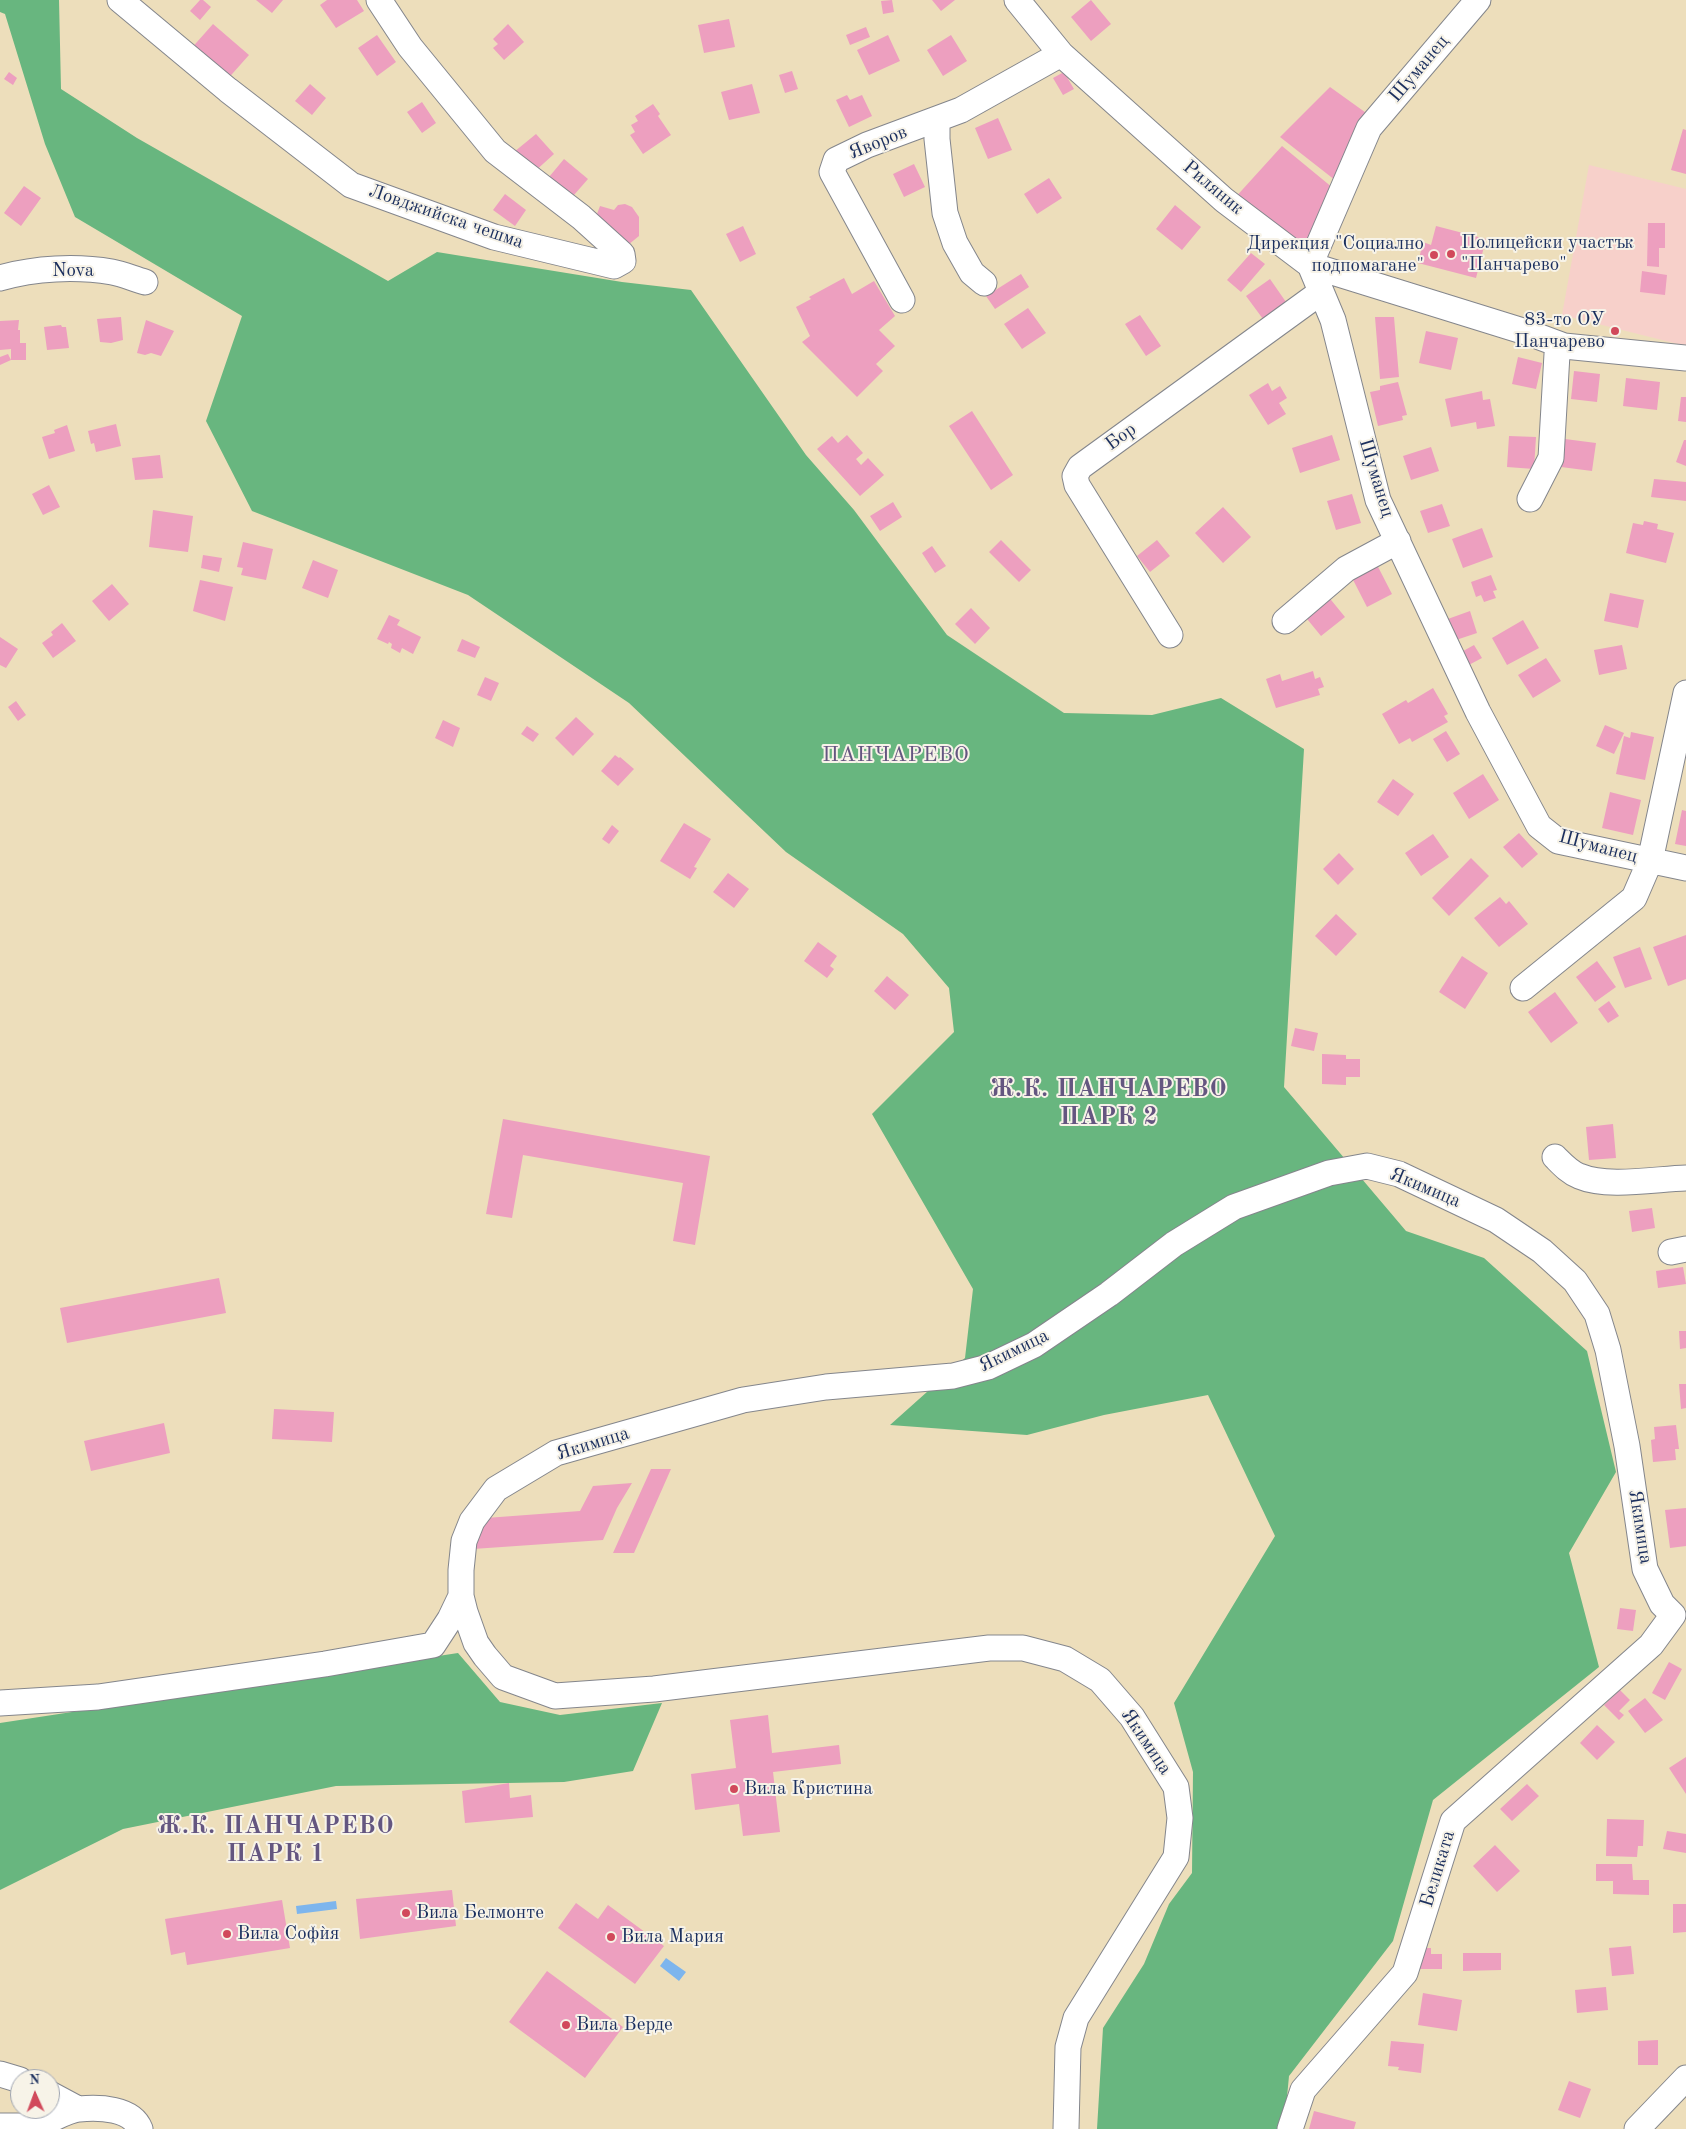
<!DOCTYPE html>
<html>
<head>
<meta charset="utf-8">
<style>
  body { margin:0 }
  #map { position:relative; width:1686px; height:2129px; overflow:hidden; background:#eddebb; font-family:"Old Standard TT",serif }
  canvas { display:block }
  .north { position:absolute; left:10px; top:2069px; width:50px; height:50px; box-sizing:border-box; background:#f7f3e8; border:1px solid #9fa5b1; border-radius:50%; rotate:358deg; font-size:14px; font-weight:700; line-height:20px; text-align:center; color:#1b2f5e }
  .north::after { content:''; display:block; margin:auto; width:18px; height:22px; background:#d1495b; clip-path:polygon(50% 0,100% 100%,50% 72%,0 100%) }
</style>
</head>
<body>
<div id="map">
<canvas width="1686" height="2129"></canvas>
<div class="north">N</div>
</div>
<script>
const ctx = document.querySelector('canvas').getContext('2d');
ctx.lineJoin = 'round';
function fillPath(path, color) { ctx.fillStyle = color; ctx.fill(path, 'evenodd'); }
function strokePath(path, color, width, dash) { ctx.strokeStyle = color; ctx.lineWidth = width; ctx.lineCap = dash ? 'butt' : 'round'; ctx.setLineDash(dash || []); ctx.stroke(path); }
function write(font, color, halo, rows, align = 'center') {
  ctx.font = font + ' "Old Standard TT",serif'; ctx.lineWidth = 4; ctx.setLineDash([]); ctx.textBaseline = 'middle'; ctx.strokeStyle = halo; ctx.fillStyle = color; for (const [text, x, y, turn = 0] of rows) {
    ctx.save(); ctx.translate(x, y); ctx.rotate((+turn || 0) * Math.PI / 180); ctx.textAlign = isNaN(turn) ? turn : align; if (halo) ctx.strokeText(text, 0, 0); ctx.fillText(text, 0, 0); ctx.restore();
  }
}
fillPath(new Path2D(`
  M1589 165 1686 189V346L1562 315Z`), '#f7d0ca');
fillPath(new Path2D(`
  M0 0H59L61 89 137 138 388 281 437 252 622 282 691 290 806 455 854 510 947 635 1064 713 1152 715 1221 698 1304 749 1284 1087 1406 1231 1484 1258 1587 1351 1616 1472 1569 1553 1599 1667 1433 1800 1393 1941 1289 2076 1284 2129H1097L1103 2028 1144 1964 1169 1904 1192 1873 1193 1772 1174 1703 1275 1536 1208 1395 1104 1415 1027 1435 890 1425 965 1358 973 1289 872 1114 954 1032 949 988 903 934 786 852 629 703 468 595 252 511 206 421 242 316 75 217 45 144 5 14 0 12Z
  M458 1653 500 1702 560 1715 662 1703 633 1771 564 1782 336 1786 123 1829 0 1890V1723Z`), '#68b67f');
fillPath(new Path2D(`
  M336 1901 337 1909 297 1914 296 1906Z
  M666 1958 686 1972 679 1981 660 1966Z`), '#7db5ed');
fillPath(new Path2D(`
  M200 0H203L211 7 200 20 190 11Z
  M256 0H283L272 13Z
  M327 0H357L364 11 336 28 320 5Z
  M892 0 894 12 883 14 881 1Z
  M932 0H955L941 11Z
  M1091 0 1111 24 1091 41 1071 17Z
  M729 19 735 47 704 53 698 25Z
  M213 24 249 55 225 82 189 51Z
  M508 24 524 42 504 60 493 48 498 44 493 39Z
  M866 27 870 37 850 45 846 35Z
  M377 35 396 62 377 76 358 48Z
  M888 35 900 61 869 75 857 50Z
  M951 35 967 61 943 76 927 50Z
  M792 71 798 89 785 93 779 75Z
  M9 72 17 78 13 85 4 79Z
  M1064 72 1074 89 1063 95 1053 78Z
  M310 84 326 98 312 115 295 101Z
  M752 84 760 113 729 120 721 92Z
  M1330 87 1369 115 1340 184 1280 137Z
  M847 95 850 100 862 95 872 116 849 127 836 100Z
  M422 102 436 123 422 133 407 112Z
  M653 104 660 114 658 116 671 135 643 154 630 135 635 132 631 125 638 121 635 116Z
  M998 118 1012 150 988 159 975 128Z
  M1683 129 1686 130V174L1671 170Z
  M536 134 554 154 533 173 514 152Z
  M1282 146 1333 188 1303 256 1233 200Z
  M564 159 588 179 567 203 544 183Z
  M914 164 925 187 904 197 893 174Z
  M1049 178 1062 198 1037 214 1024 194Z
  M24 186 41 198 21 226 4 213Z
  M505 194 526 210 515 226 493 210Z
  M625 204 632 207 639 217V236L623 249 589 210 597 214 600 206 614 210 618 205Z
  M1175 205 1201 227 1182 250 1156 229Z
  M1648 223H1665V248H1659V267L1647 266Z
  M743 226 756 254 740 262 726 234Z
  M1436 226 1486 239 1476 278 1418 263 1423 242 1431 245Z
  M1251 253 1265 264 1241 292 1227 280Z
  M1642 271 1667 275 1665 295 1640 292Z
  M1021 274 1029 287 995 309 986 296Z
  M844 278 852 294 874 281 895 316 879 330 895 346 876 364 883 371 857 397 802 342 810 336 796 307 811 299 809 297Z
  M1270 279 1286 302 1263 319 1246 296Z
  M1028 308 1046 333 1022 349 1004 324Z
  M1140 315 1161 346 1146 356 1125 324Z
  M121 317 123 340 111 343 100 342 97 319Z
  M1375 317H1394L1399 377 1380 379Z
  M19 320 18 330H20V343H26V360H11L0 365V357L8 354 11 360V349L0 350V321Z
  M146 320 174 331 161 356 151 353 145 355 137 353Z
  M61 325 62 327H66L69 348 47 350 44 327Z
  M1426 331 1458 338 1451 370 1419 363Z
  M1518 357 1542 363 1536 389 1512 384Z
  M1574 371 1600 374 1597 402 1571 399Z
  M1626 378 1660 382 1657 410 1623 406Z
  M1398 382 1407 415 1402 416 1403 420 1378 426 1370 392 1380 390V386Z
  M1268 383 1272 391 1280 386 1287 398 1279 403 1286 414 1268 425 1249 395Z
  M1482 391 1483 400 1490 399 1495 426 1477 429 1476 422 1451 427 1445 399Z
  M1681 397H1686V422L1678 421Z
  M972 411 1013 475 991 490 949 426Z
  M116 424 121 446 96 452 94 443 91 444 88 431Z
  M67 425 75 451 49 459 42 437 55 433 54 430Z
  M847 435 863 453 856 459 861 465 868 458 884 475 860 496 817 449 832 436 838 443Z
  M1332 435 1340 460 1300 473 1292 448Z
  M1509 436 1536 437 1534 469 1507 467Z
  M1565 439 1596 443 1592 471 1561 467Z
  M1684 440H1686V466L1676 462Z
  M1431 447 1439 471 1411 480 1403 456Z
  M160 455 163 478 135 480 132 458Z
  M1654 479 1686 482V501L1651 497Z
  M49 485 60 507 43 515 32 494Z
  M1352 494 1361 523 1336 530 1327 501Z
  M893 502 902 517 880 531 870 516Z
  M1442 504 1450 526 1428 533 1420 511Z
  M1223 507 1251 537 1223 563 1195 533Z
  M153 510 193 516 188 552 149 547Z
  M1644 521 1658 524 1657 529 1674 533 1666 563 1626 553 1633 523 1643 525Z
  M1482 528 1493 557 1463 568 1452 539Z
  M1001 540 1031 570 1019 582 989 552Z
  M1157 540 1170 556 1150 572 1137 556Z
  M243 542 273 549 266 580 241 575 243 568 237 567Z
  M932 546 946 566 935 573 922 553Z
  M203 555 222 558 219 572 201 568Z
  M1374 559 1392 594 1367 607 1349 572Z
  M313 560 338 570 328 598 302 588Z
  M1491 575 1497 590 1493 591 1496 598 1484 602 1481 595 1476 597 1471 582Z
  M200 580 233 587 225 621 193 611Z
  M112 584 129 604 109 621 92 601Z
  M1610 593 1644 600 1638 628 1604 621Z
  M1327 595 1345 617 1321 636 1303 614Z
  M971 608 990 628 975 644 955 624Z
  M1470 611 1477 633 1453 641 1445 620Z
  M389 615 400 620 397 625 421 637 413 654 402 648 400 653 391 648 392 644 389 642 388 644 377 639Z
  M1523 620 1539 648 1507 665 1492 638Z
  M62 623 76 641 53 658 42 643 53 635 51 632Z
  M0 637 18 649 6 668 0 665Z
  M462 639 480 647 475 658 457 651Z
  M1474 645 1482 658 1463 668 1456 655Z
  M1622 645 1627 669 1599 675 1594 650Z
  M1546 658 1561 681 1533 698 1518 675Z
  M1313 671 1315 679 1320 677 1324 687 1318 689 1320 695 1276 708 1266 679 1280 674 1282 681Z
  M485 677 499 683 491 701 477 695Z
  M1433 688 1448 714 1444 716 1448 722 1412 742 1410 738 1399 744 1382 714 1406 700 1408 703Z
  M16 701 26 715 18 721 8 707Z
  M576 717 594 734 573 756 555 738Z
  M443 720 460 728 453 747 435 738Z
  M1605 725 1624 733 1614 754 1596 746Z
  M527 726 539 734 533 742 521 734Z
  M1446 731 1460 754 1447 762 1433 739Z
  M1631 732 1654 737 1645 780 1616 774 1624 736 1630 738Z
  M615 755 619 758 620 757 634 769 618 786 601 771Z
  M1483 774 1499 800 1469 819 1453 793Z
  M1393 779 1414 794 1398 816 1377 802Z
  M1610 792 1641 800 1633 835 1602 828Z
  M1682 810 1686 811V846L1675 844Z
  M684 823 711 839 694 867 697 868 690 879 660 861Z
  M612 825 619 831 609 844 602 839Z
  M1519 833 1538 854 1522 868 1503 847Z
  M1433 834 1449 857 1421 876 1405 853Z
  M1339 853 1354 869 1338 885 1323 869Z
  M1471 858 1489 876 1449 916 1432 898Z
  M728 873 749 889 734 908 713 892Z
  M1500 897 1506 904 1509 901 1528 924 1499 947 1474 918Z
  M1336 914 1357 934 1336 956 1315 936Z
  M1686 935V979L1668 986 1653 947Z
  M818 942 837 956 830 966 834 969 827 978 804 961Z
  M1640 947 1652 979 1625 988 1613 957Z
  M1462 956 1488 973 1465 1009 1439 992Z
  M1597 961 1616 987 1595 1002 1576 977Z
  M887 976 909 995 895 1010 874 991Z
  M1555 992 1578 1023 1551 1043 1528 1012Z
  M1609 1001 1619 1016 1608 1023 1598 1009Z
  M1295 1028 1318 1033 1314 1051 1291 1046Z
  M1322 1054 1346 1055V1059H1360V1077H1346V1085L1322 1084Z
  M503 1119 710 1156 695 1245 673 1241 683 1183 523 1155 512 1218 486 1214Z
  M1613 1124 1616 1158 1589 1160 1586 1127Z
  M1652 1208 1655 1228 1632 1232 1629 1211Z
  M1683 1267 1686 1284 1658 1288 1656 1271Z
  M219 1278 226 1313 67 1343 60 1308Z
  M1679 1331H1686V1348L1680 1349Z
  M1679 1384H1686V1408L1681 1409Z
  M274 1409 334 1412 332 1442 272 1439Z
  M164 1423 170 1453 91 1471 84 1441Z
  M1676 1425 1679 1449H1675L1676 1460 1653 1462 1651 1440 1655 1439 1654 1427Z
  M651 1469H671L634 1553H613Z
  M632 1483 617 1508 603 1540 473 1549 486 1518 580 1511 593 1486Z
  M1686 1508V1546L1670 1548 1665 1510Z
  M1620 1608 1636 1610 1633 1631 1617 1629Z
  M1669 1662 1682 1669 1665 1700 1652 1693Z
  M1620 1690 1630 1700 1619 1711 1624 1715 1619 1720 1604 1705Z
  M1645 1698 1663 1720 1645 1733 1628 1711Z
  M768 1715 772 1753 839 1745 841 1764 773 1772 780 1832 743 1836 739 1804 695 1810 691 1774 736 1768 730 1720Z
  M1597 1725 1615 1742 1597 1760 1580 1743Z
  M1686 1757V1794L1669 1768Z
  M509 1783 510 1798 531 1795 533 1817 465 1823 462 1791Z
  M1527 1784 1539 1796 1512 1821 1500 1809Z
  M1607 1819 1644 1820 1643 1846H1638L1637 1857 1606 1856Z
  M1667 1831 1686 1834V1853L1663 1849Z
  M1495 1845 1520 1871 1497 1892 1473 1866Z
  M1596 1864H1632L1633 1880H1649V1895L1613 1894V1881H1596Z
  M452 1890 456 1926 360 1939 356 1899Z
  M282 1900 290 1948 187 1965 185 1952 171 1955 165 1919Z
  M576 1903 598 1919 608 1905 664 1946 635 1984 558 1928Z
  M1673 1904H1686V1932L1673 1933Z
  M1631 1946 1634 1974 1612 1976 1609 1948Z
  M1424 1948H1431V1954H1442V1969H1420V1959Z
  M1463 1953H1501V1970L1463 1971Z
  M547 1971 623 2027 585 2078 509 2022Z
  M1606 1987 1608 2010 1577 2013 1575 1990Z
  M1423 1993 1462 2000 1457 2031 1418 2025Z
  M1658 2040V2065H1638V2041Z
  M1391 2041 1424 2044 1421 2073 1398 2070 1399 2067 1388 2066Z
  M1569 2081 1591 2089 1580 2118 1558 2110Z
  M1314 2111 1356 2122 1354 2129H1309Z`), '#ed9fbf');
const minor = new Path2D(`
  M120 0 228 90 351 185 494 237 614 266 623 261 622 254 581 217 495 151 410 47 379 0
  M1017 0 1061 54 1224 200 1310 265 1529 333 1564 346 1686 358
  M1478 0 1369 128 1310 265 1333 320 1378 500 1478 712 1539 826 1558 841 1686 868
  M937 119V139L945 213 955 243 972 273 984 283
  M0 278C35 268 76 266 112 272 123 274 134 279 145 282
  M902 300 832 172 836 160 867 145 961 110 1061 54
  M1530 499 1551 458 1557 354 1564 346
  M1285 621 1346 569 1398 541
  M1170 635 1077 485 1075 476 1080 467 1321 292
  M1523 988 1634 898 1650 861 1686 693
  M1555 1157C1562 1164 1569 1172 1579 1176 1607 1188 1655 1179 1686 1178
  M1671 1252 1686 1249
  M0 1703 98 1697 325 1664 433 1645 450 1619 461 1596
  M0 2074 20 2080
  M50 2094 78 2109
  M0 2126C13 2126 30 2127 42 2123 54 2119 66 2111 79 2109 99 2107 132 2108 140 2129
  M1066 2129 1068 2047 1076 2018 1176 1857 1180 1818 1176 1787 1132 1717 1100 1680 1065 1659 1023 1648H989L654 1689 555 1696 503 1677 485 1656 476 1643 465 1612 461 1596V1570L464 1541 472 1521 496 1489 556 1453 743 1400 826 1387 953 1376 988 1367 1034 1345 1109 1294 1174 1244 1234 1207 1329 1173 1367 1166 1399 1174 1496 1220 1542 1251 1575 1281 1597 1314 1608 1350 1627 1446 1645 1569 1662 1604 1673 1615
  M1290 2129 1303 2090 1405 1973 1453 1821 1651 1645 1673 1615
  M1637 2129 1686 2078`);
strokePath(minor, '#84868c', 27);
strokePath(minor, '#fff', 25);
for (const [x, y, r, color] of [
  [1451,254,5,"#d1495b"],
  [1434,255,5,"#d1495b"],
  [1615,331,5,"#d1495b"],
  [734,1789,5,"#d1495b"],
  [406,1913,5,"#d1495b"],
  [227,1934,5,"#d1495b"],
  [611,1937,5,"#d1495b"],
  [566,2025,5,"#d1495b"]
]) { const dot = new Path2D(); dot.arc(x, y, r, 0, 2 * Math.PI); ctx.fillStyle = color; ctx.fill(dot); strokePath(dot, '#f7f3e8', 2); }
write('19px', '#1b2f5e', '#f7f3e8', [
  ["Шуманец",1419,69,-50],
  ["Яворов",878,143,-22],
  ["Риляник",1213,188,40],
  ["Ловджийска чешма",446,217,19],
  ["Nova",73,271],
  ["Бор",1121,437,-36],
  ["Шуманец",1376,478,73],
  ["Шуманец",1598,847,15],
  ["Якимица",1425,1188,23],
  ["Якимица",1014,1351,-26],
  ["Якимица",593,1444,-17],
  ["Якимица",1640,1527,81],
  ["Якимица",1146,1742,56],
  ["Беликата",1438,1869,-73]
]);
write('19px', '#1b2f5e', '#f7f3e8', [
  ["Полицейски участък",1461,243],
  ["\"Панчарево\"",1461,265],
  ["Дирекция \"Социално",1424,244,"right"],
  ["подпомагане\"",1424,266,"right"],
  ["83-то ОУ",1605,320,"right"],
  ["Панчарево",1605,342,"right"],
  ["Вила Кристина",744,1789],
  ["Вила Белмонте",416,1913],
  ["Вила Софѝя",237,1934],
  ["Вила Мария",621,1937],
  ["Вила Верде",576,2025]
], 'left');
ctx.letterSpacing = '1px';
write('21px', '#645680', '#f7f3e8', [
  ["ПАНЧАРЕВО",896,755]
]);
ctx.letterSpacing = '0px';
ctx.letterSpacing = '1px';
write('bold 24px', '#645680', '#f7f3e8', [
  ["Ж.К. ПАНЧАРЕВО",1109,1090],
  ["ПАРК 2",1109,1118],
  ["Ж.К. ПАНЧАРЕВО",276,1827],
  ["ПАРК 1",276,1855]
]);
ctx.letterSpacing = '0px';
</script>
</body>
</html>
